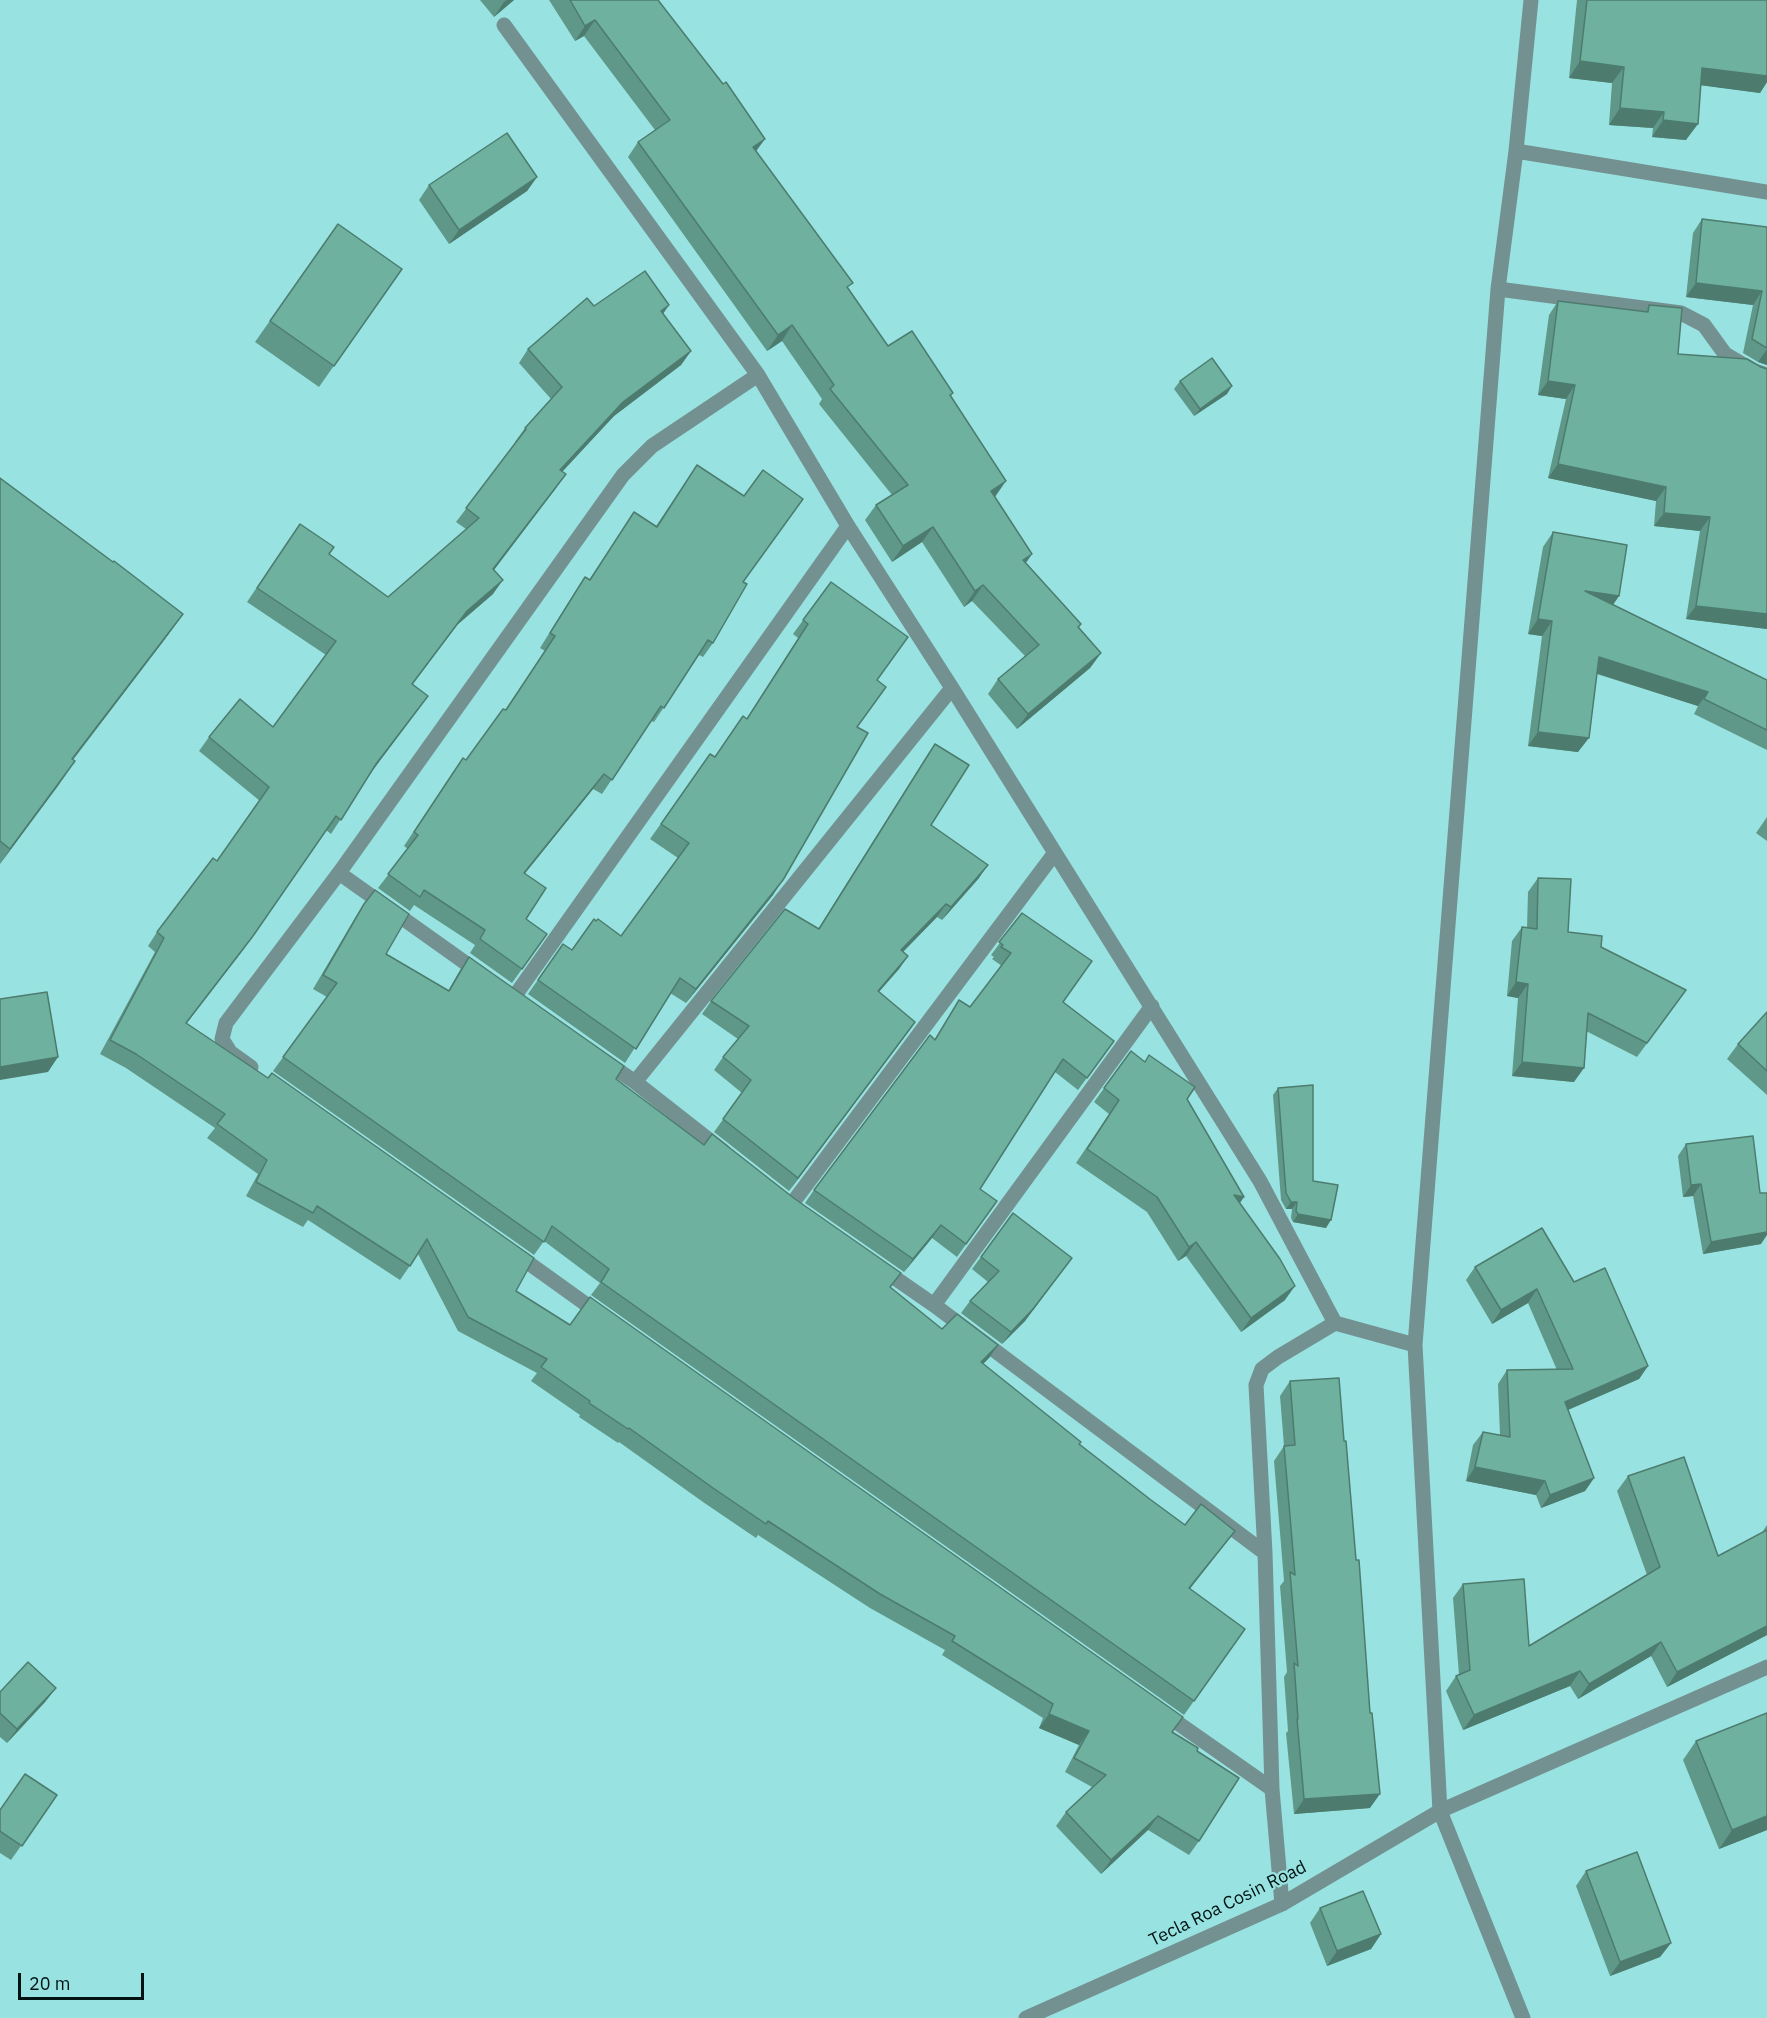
<!DOCTYPE html>
<html>
<head>
<meta charset="utf-8">
<style>
  body { margin:0 }
  #map { position:relative; width:1767px; height:2018px; overflow:hidden; background:#98e3e1; font-family:"IBM Plex Sans",sans-serif }
  canvas { display:block }
  .scale { position:absolute; left:18px; top:1973px; width:126px; height:27px; box-sizing:border-box; border:3px solid #001313; border-top:0; padding-left:8px; font-size:18px; line-height:21px; white-space:nowrap; color:#001313; -webkit-text-stroke:4px #98e3e1; paint-order:stroke }
</style>
</head>
<body>
<div id="map">
<canvas width="1767" height="2018"></canvas>
<div class="scale">20 m</div>
</div>
<script>
const ctx = document.querySelector('canvas').getContext('2d');
ctx.lineJoin = 'round';
function strokePath(path, color, width, dash) { ctx.strokeStyle = color; ctx.lineWidth = width; ctx.lineCap = dash ? 'butt' : 'round'; ctx.setLineDash(dash || []); ctx.stroke(path); }
function fillPath(path, color) { ctx.fillStyle = color; ctx.fill(path, 'evenodd'); }
function write(font, color, halo, rows, align = 'center') {
  ctx.font = font + ' "IBM Plex Sans",sans-serif'; ctx.lineWidth = 4.5; ctx.setLineDash([]); ctx.textBaseline = 'middle'; ctx.strokeStyle = halo; ctx.fillStyle = color; for (const [text, x, y, turn = 0] of rows) {
    ctx.save(); ctx.translate(x, y); ctx.rotate((+turn || 0) * Math.PI / 180); ctx.textAlign = isNaN(turn) ? turn : align; if (halo) ctx.strokeText(text, 0, 0); ctx.fillText(text, 0, 0); ctx.restore();
  }
}
strokePath(new Path2D(`
  M1531 0 1516 151 1498 289 1415 1345 1440 1811 1767 1667
  M504 25 758 375 848 526 952 688 1260 1181 1335 1323
  M1516 151 1767 192
  M1498 289 1681 313 1704 325 1725 354 1754 371 1767 375
  M339 873 481 974
  M514 997 848 526
  M606 1062 635 1082 723 1151
  M251 1067 230 1052 222 1039 226 1023 339 873 623 475 652 446 758 375
  M635 1082 952 688
  M791 1205 1054 854
  M516 1254 601 1315
  M882 1269 934 1305 1265 1553
  M934 1305 1152 1006
  M1162 1712 1272 1789
  M1282 1904 1272 1789 1265 1553 1256 1385 1262 1369 1278 1357 1335 1323 1415 1345`), '#739190', 15);
strokePath(new Path2D(`
  M1026 2018 1282 1904 1440 1811 1523 2018`), '#739190', 15);
fillPath(new Path2D(`
  M480 0H514L494 17Z
  M549 0H658L756 152 888 346 953 393 951 396 995 497 1032 554 1026 563 1081 624 1079 627 1101 653 1090 668 1017 729 988 694 998 679 1025 656 972 601 964 607 922 542 892 562 865 520 876 505 892 495 819 404 822 399 782 341 767 351 628 157 638 142 655 130 584 36 575 41Z
  M1577 0H1767V82L1760 93 1701 85 1686 140 1652 137 1653 128 1609 125 1612 83 1569 78Z
  M537 177 527 191 449 244 419 200 429 185Z
  M1702 219 1767 227V365L1758 362 1743 353 1753 305 1686 297 1693 233Z
  M338 224 402 269 319 387 255 342Z
  M1558 301 1644 311 1649 305 1678 354 1761 367 1767 369V629L1686 619 1700 531 1654 526 1656 501 1548 478 1566 399 1538 395 1549 315Z
  M669 305 663 314 691 351 681 365 614 416 562 471 556 488 494 570 493 594 457 625 413 684 428 696 372 771 331 834 326 830 243 950 186 1024 516 1291 1172 1732 1197 1751 1199 1841 1189 1855 1148 1830 1101 1874 1056 1826 1066 1812 1092 1787 1065 1772 1079 1745 1039 1728 1043 1718 942 1655 945 1650 870 1608 758 1535 756 1538 703 1502 619 1442 618 1443 579 1417 580 1415 531 1381 537 1373 458 1331 418 1254 400 1280 308 1220 303 1227 246 1196 258 1174 207 1138 215 1128 126 1068 100 1054 155 952 148 946 157 932 217 861 260 801 199 751 209 737 273 727 326 655 247 602 290 538 329 554 388 597 466 529 456 522 516 443 515 442 525 428 551 399 519 363 528 349 594 306Z
  M1180 381 1227 394 1194 416 1174 389Z
  M697 465 743 582 713 643 703 657 699 655 654 722 651 721 602 794 593 789 525 873 526 919 547 934 512 983 470 953 475 945 414 905 410 911 378 888 408 849 404 846 453 772 466 760 505 710 545 651 540 648 575 592 585 577 589 580 634 512 656 526Z
  M0 478 183 614 165 639 73 760 75 761 0 864Z
  M1553 532 1619 596 1613 605 1767 680V750L1694 714 1698 706 1597 674 1578 752 1528 746 1542 636 1528 634 1543 547Z
  M831 582 877 680 857 727 773 895 686 1003 670 993 625 1063 528 994 563 944 572 950 621 936 678 858 650 839 710 754 715 757 747 718 798 638 793 634Z
  M935 744 931 825 979 878 942 920 937 917 903 952 908 956 899 969 879 992 915 1022 789 1191 714 1132 742 1093 714 1070 723 1057 738 1039 702 1014 711 1001 818 929 926 757Z
  M1767 817V841L1756 833Z
  M1538 878 1568 932 1601 947 1686 990 1637 1057 1586 1031 1574 1082 1512 1076 1518 998 1507 996 1512 941 1522 927 1527 928 1528 892Z
  M364 904 386 954 448 991 460 970 469 957 616 1079 891 1288 942 1329 998 1345 989 1358 983 1364 1079 1444 1151 1500 1185 1525 1235 1531 1225 1544 1190 1589 1245 1629 1184 1715 591 1295 600 1283 544 1241 534 1255 273 1071 327 997 313 989 355 918Z
  M1022 913 1063 1002 1114 1041 1078 1090 1055 1072 980 1189 997 1201 957 1257 932 1238 904 1272 805 1203 814 1190 935 1039 959 1000 970 1007 1002 966 992 959 994 957 991 955Z
  M1767 1012V1095L1727 1059 1738 1044Z
  M1131 1051 1187 1099 1240 1204 1285 1300 1241 1332 1186 1256 1178 1261 1147 1212 1076 1163 1109 1114 1094 1102Z
  M1278 1088 1313 1181 1326 1228 1293 1222 1291 1218 1292 1209H1286L1281 1200 1273 1095Z
  M1686 1144 1760 1193 1761 1244 1703 1254 1693 1196 1683 1197 1678 1156Z
  M1013 1213 1063 1270 1025 1321 1002 1344 961 1313 970 1301 988 1282 972 1269Z
  M1475 1267 1574 1282 1648 1366 1639 1379 1568 1410 1594 1478 1585 1491 1541 1508 1536 1495 1466 1481 1473 1445 1483 1432 1500 1435 1498 1384 1507 1370H1557L1528 1303 1492 1324 1466 1280Z
  M1290 1381 1370 1808 1294 1814 1286 1733 1288 1731 1284 1677 1287 1672 1280 1586 1284 1581 1274 1461 1284 1446 1280 1396Z
  M1628 1476 1718 1556 1764 1532 1763 1531 1767 1525V1635L1667 1687 1651 1656 1578 1699 1570 1686 1463 1730 1446 1691 1456 1676 1459 1675 1453 1598 1463 1584 1529 1646 1647 1575 1617 1491Z
  M56 1688 45 1702 7 1743 0 1737V1692Z
  M1767 1713V1830L1719 1849 1683 1760 1696 1741Z
  M57 1795 11 1860 0 1853V1810Z
  M1586 1871 1671 1943 1660 1957 1610 1976 1576 1886Z
  M1320 1908 1381 1934 1371 1949 1327 1966 1310 1923Z`), '#5f9888');
fillPath(new Path2D(`
  M507 0H514L494 17 504 2Z
  M595 20 584 36 575 41 585 26Z
  M1580 61 1624 67 1612 83 1569 78Z
  M1702 68 1767 76V82L1760 93 1691 84Z
  M1620 108 1664 112 1653 128 1609 125Z
  M1663 120 1698 124 1686 140 1652 137Z
  M765 139 754 154 753 147Z
  M537 177 527 191 449 244 459 230Z
  M1696 283 1762 291 1753 305 1686 297Z
  M669 305 659 319 661 311Z
  M792 325 782 341 767 351 778 335Z
  M1767 349V365L1758 362Z
  M691 351 681 365 614 416 551 484 560 470 623 402Z
  M1548 381 1575 385 1566 399 1538 395Z
  M1232 386 1227 394 1194 416 1200 409Z
  M1558 464 1666 487 1656 501 1548 478Z
  M566 474 556 488 484 583 493 569Z
  M1006 481 995 497 991 491Z
  M1664 513 1710 517 1700 531 1654 526Z
  M933 527 922 542 892 562 903 546Z
  M1032 554 1021 569 1023 560Z
  M503 580 493 594 457 625 402 698 467 611Z
  M983 585 972 601 964 607 975 591Z
  M1585 591 1619 596 1609 610Z
  M1696 606 1767 614V629L1686 619Z
  M183 614 165 639 54 784 72 759Z
  M1538 619 1552 621 1542 636 1528 634Z
  M1101 653 1090 668 1017 729 1028 714Z
  M1599 657 1708 692 1698 706 1589 671Z
  M428 696 418 710 367 778 376 764Z
  M1538 732 1589 738 1578 752 1528 746Z
  M75 761 58 786 0 864 10 849Z
  M604 774 593 789 514 887 524 873Z
  M988 865 979 878 942 920 951 907Z
  M783 880 773 895 686 1003 696 989Z
  M946 904 937 917 892 963 901 950Z
  M253 936 243 950 176 1037 186 1023Z
  M908 956 899 969 868 1004 878 991Z
  M1516 982 1528 984 1518 998 1507 996Z
  M915 1022 906 1035 789 1191 798 1178Z
  M58 1057 48 1072 0 1080V1067Z
  M1522 1062 1584 1068 1574 1082 1512 1076Z
  M1701 1184 1693 1196 1683 1197 1691 1185Z
  M1234 1195 1244 1197 1234 1212Z
  M1291 1202H1297L1292 1209H1286Z
  M1298 1214 1331 1220 1326 1228 1293 1222Z
  M941 1225 932 1238 904 1272 913 1259Z
  M1767 1226V1235L1761 1244 1703 1254 1711 1242Z
  M1196 1242 1186 1256 1178 1261 1189 1247Z
  M1072 1258 1025 1321 1002 1344 1011 1332Z
  M1295 1286 1285 1300 1241 1332 1251 1318Z
  M1537 1289 1528 1303 1492 1324 1501 1310Z
  M998 1345 989 1358 971 1376 981 1362Z
  M1648 1366 1639 1379 1556 1415 1565 1402Z
  M1475 1467 1545 1481 1536 1495 1466 1481Z
  M1594 1478 1585 1491 1541 1508 1550 1495Z
  M1235 1531 1225 1544 1179 1602 1189 1588Z
  M1767 1626V1635L1667 1687 1677 1672Z
  M1661 1642 1651 1656 1578 1699 1589 1684Z
  M1580 1671 1570 1686 1463 1730 1474 1715Z
  M56 1688 45 1702 7 1743 17 1729Z
  M1049 1714 1089 1731 1079 1745 1039 1728Z
  M1380 1794 1370 1808 1294 1814 1304 1799Z
  M1158 1816 1148 1830 1101 1874 1111 1860Z
  M1767 1816V1830L1719 1849 1732 1830Z
  M1381 1934 1371 1949 1327 1966 1337 1951Z
  M1671 1943 1660 1957 1610 1976 1620 1962Z`), '#4d7c6f');
const building = new Path2D(`
  M570 0H658L723 84 726 82 765 139 753 147 853 283 847 287 888 346 912 331 953 393 950 395 1006 481 991 491 1032 554 1023 560 1081 624 1078 627 1101 653 1028 714 998 679 1039 645 983 585 975 591 933 527 903 546 876 505 908 485 830 389 834 385 792 325 778 335 638 142 670 120 595 20 585 26Z
  M1587 0H1767V76L1702 68 1698 124 1663 120 1664 112 1620 108 1624 67 1580 61Z
  M507 133 537 177 459 230 429 185Z
  M1702 219 1767 227V348L1752 339 1762 291 1696 283Z
  M338 224 402 269 334 366 270 321Z
  M645 271 669 305 661 311 691 351 623 402 560 470 566 474 493 569 503 580 467 611 412 684 428 696 376 764 341 820 336 816 253 936 186 1023 268 1078 272 1073 534 1258 516 1291 570 1325 590 1297 1183 1717 1172 1732 1198 1748 1197 1751 1239 1778 1199 1841 1158 1816 1111 1860 1066 1812 1106 1775 1074 1758 1089 1731 1049 1714 1053 1704 952 1641 955 1636 880 1594 768 1521 766 1524 713 1488 629 1428 628 1429 589 1403 590 1401 541 1367 547 1359 468 1317 427 1239 410 1266 317 1206 313 1213 256 1182 267 1160 217 1124 225 1114 136 1054 110 1040 164 938 157 932 213 858 217 861 269 787 209 737 240 699 273 727 336 641 257 588 300 524 334 547 329 554 388 597 479 518 466 508 526 429 525 428 562 387 528 349 587 298 594 306Z
  M1558 301 1648 312 1649 305 1682 308 1678 354 1747 359 1761 367 1767 369V614L1696 606 1710 517 1664 513 1666 487 1558 464 1575 385 1548 381Z
  M1212 358 1232 386 1200 409 1180 381Z
  M697 465 744 496 763 470 803 499 743 582 747 584 713 643 708 640 664 708 661 706 612 780 604 774 524 873 546 888 526 919 547 934 522 969 480 939 485 930 424 890 420 897 388 874 418 835 414 832 463 758 466 760 503 709 506 710 555 636 550 633 585 577 590 580 634 512 657 527Z
  M0 478 113 562 114 561 183 614 72 759 75 761 10 849 0 841Z
  M1553 532 1627 545 1619 596 1585 591 1767 680V730L1704 699 1708 692 1599 657 1589 738 1538 732 1552 621 1538 619Z
  M831 582 908 637 877 680 886 687 857 727 868 733 783 880 696 989 680 978 636 1049 538 980 563 944 572 950 594 919 596 921 598 919 621 936 689 843 661 824 710 754 715 757 743 716 747 719 808 624 803 620Z
  M935 744 969 765 931 825 988 865 951 907 946 904 901 950 908 956 878 991 915 1022 798 1178 723 1119 751 1080 723 1057 749 1026 711 1001 785 909 819 929Z
  M1538 878 1571 879 1568 932 1602 936 1601 947 1686 990 1647 1043 1588 1013 1584 1068 1522 1062 1528 984 1516 982 1522 927 1537 929Z
  M375 890 409 914 386 954 449 991 469 957 624 1066 616 1079 704 1145 712 1134 795 1199 901 1273 890 1287 942 1329 957 1314 998 1345 981 1362 1081 1442 1079 1444 1151 1500 1185 1525 1201 1504 1235 1531 1189 1588 1245 1629 1194 1701 601 1282 609 1269 552 1226 544 1242 283 1057 337 983 323 975 364 904Z
  M1022 913 1092 961 1063 1002 1114 1041 1087 1078 1063 1059 980 1189 997 1201 966 1244 941 1225 913 1259 814 1190 930 1035 935 1040 959 1000 970 1007 1011 953 1001 947 1003 945 999 942Z
  M47 992 58 1057 0 1067V999Z
  M1767 1012V1071L1738 1044Z
  M1131 1051 1145 1062 1149 1055 1195 1087 1187 1099 1244 1197 1234 1195 1280 1259 1295 1286 1251 1318 1196 1242 1189 1247 1157 1197 1087 1149 1119 1100 1104 1088Z
  M1313 1085V1181L1338 1185 1331 1220 1298 1214 1296 1211 1297 1202H1291L1286 1193 1278 1088Z
  M1753 1136 1760 1193H1767V1232L1711 1242 1701 1184 1691 1185 1686 1144Z
  M1013 1213 1072 1258 1033 1309 1011 1332 970 1301 999 1271 981 1257Z
  M1542 1228 1574 1282 1605 1268 1648 1366 1565 1402 1594 1478 1550 1495 1545 1481 1475 1467 1483 1432 1510 1437 1507 1370 1573 1369 1537 1289 1501 1310 1475 1267Z
  M1339 1378 1344 1441H1346L1356 1560H1359L1370 1713H1372L1380 1794 1304 1799 1297 1719H1298L1294 1663 1298 1666 1290 1572 1295 1575 1284 1446 1295 1445 1290 1381Z
  M1684 1457 1718 1556 1767 1530V1626L1677 1672 1661 1642 1589 1684 1580 1671 1474 1715 1456 1676 1470 1670 1463 1584 1524 1579 1529 1646 1660 1567 1628 1476Z
  M28 1662 56 1688 17 1729 0 1713V1692Z
  M1767 1713V1816L1732 1830 1696 1741Z
  M25 1774 57 1795 22 1846 0 1831V1810Z
  M1637 1852 1671 1943 1620 1962 1586 1871Z
  M1363 1891 1381 1934 1337 1951 1320 1908Z`);
fillPath(building, '#6eb19e');
strokePath(building, '#4d7c6f', 1.5);
write('18px', '#001313', '#98e3e1', [
  ["Tecla Roa Cosin Road",1228,1904,-26]
]);
</script>
</body>
</html>
